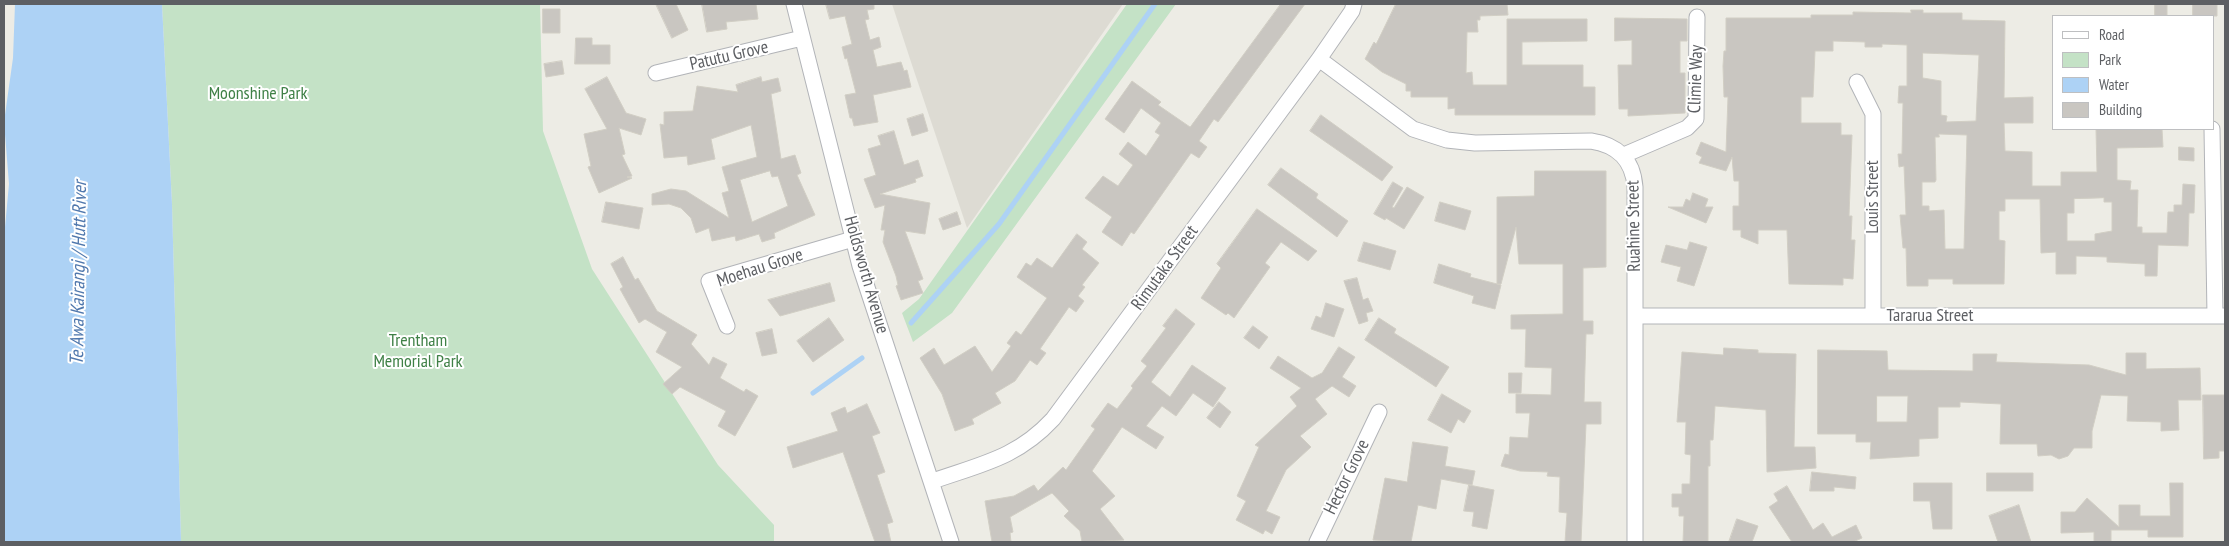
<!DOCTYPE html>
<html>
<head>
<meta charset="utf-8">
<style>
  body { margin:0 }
  #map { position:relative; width:2229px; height:546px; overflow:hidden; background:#edece5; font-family:"PT Sans Narrow",sans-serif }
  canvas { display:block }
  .frame { position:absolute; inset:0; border:5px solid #5d5f63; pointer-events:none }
  .legend { position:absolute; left:2052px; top:15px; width:162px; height:115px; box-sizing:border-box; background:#fff; border:1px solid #bebfc1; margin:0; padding:6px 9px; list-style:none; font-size:15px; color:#5d5f63 }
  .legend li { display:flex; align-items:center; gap:10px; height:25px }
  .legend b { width:25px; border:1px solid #bebfc1 }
</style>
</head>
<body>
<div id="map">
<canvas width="2229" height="546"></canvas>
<div class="frame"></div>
<ul class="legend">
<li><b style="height:6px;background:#fff"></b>Road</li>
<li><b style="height:14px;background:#c4e2c6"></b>Park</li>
<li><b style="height:14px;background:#add2f5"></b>Water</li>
<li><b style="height:14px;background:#c9c6c1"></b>Building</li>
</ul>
</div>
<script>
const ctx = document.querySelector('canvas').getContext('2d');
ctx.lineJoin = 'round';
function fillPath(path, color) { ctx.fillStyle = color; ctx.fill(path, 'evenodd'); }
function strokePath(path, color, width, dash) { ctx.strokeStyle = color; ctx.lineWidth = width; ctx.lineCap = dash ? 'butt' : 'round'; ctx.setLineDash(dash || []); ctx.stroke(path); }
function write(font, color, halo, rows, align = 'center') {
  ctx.font = font + ' "PT Sans Narrow",sans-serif'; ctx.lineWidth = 4; ctx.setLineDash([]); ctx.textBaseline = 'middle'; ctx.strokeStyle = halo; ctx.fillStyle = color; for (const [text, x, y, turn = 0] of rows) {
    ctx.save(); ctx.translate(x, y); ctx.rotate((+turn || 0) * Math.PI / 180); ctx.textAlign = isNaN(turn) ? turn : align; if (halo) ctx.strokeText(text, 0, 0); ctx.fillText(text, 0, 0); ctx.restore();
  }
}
fillPath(new Path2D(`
  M892 4H1123L967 228 912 65Z`), '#dddbd3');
fillPath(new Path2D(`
  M162 4H540L543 131 592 269 718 465 774 525V542H181L172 204Z
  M1127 4H1176L952 313 913 342 902 313 919 299Z`), '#c4e2c6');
fillPath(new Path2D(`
  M15 4H162L172 204 181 542H4V238L9 184 4 122 13 58Z`), '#add2f5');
strokePath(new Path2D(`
  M911 323 999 224 1155 4
  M813 393 862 358`), '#add2f5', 5);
const building = new Path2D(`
  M656 4H676L688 30 672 38Z
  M702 4H756L758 19 726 22 727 29 707 32Z
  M826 4H874V9L867 10 869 19 865 20 870 40 879 37 881 47 873 50 877 67 901 62 904 71 907 70 911 87 873 95 878 122 854 126 852 118H850L845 95 856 93 847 58 845 59 842 47 852 44 845 16 830 19Z
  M1281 4H1305L1218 122 1214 119 1199 141 1207 147 1199 158 1191 153 1134 234 1131 232 1122 246 1102 232 1112 217 1085 198 1103 176 1118 186 1133 165 1119 154 1128 142 1146 156 1160 135 1155 132 1161 123 1141 108 1124 133 1105 119 1132 81 1161 102 1158 105 1190 127Z
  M1396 4H1507L1508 15 1480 16V20H1477L1478 32H1467L1466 73 1472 72 1473 85H1507V19H1587V41L1522 42V65H1583V87H1595V115H1455V108L1448 109V97H1411V91H1406V84L1382 72 1365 59 1374 42 1376 44Z
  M2155 4H2167V16H2155Z
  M2193 4H2217V16H2193Z
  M543 9H560V33H543Z
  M1911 10H1923V13H1962V20L2005 21 2004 98 2033 97V123H2004L2005 151 2032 152V186H2061V172H2097L2096 129H2162L2163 147 2117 148V180L2131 181 2130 190H2138L2137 227H2142V233H2167L2168 212H2174V205H2182L2183 184 2195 185 2194 213H2189L2188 246 2158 245 2157 276H2145V264L2107 262V257L2076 256V274H2056V252L2041 253 2040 199H2005V211H1999V240L2005 241 2004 284H1953V279H1928V286H1907L1906 248H1903L1900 215H1906L1904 166 1899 167 1898 154H1902L1903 103H1898L1899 86H1907V45L1882 44V47H1865V42L1833 41V51H1815L1813 97H1801V123H1841V135H1852L1849 216H1852L1851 240H1855L1853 279 1843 278V285L1789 284 1787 230H1758V244L1741 237V230H1733V206H1739V181H1734L1732 157 1726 171 1699 163 1702 157 1696 154 1701 142 1726 152 1728 97H1724L1723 66 1724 51H1726V18H1811V15H1853V12L1911 13ZM1923 53 1979 55 1976 121 1946 122 1947 116 1941 115V81L1923 78ZM1939 134 1967 135 1964 249H1945L1944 210 1929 211V206H1922V182H1935L1936 180 1935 137H1939ZM2104 198V202H2112V231L2095 234V241H2067V213H2074V199Z
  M1615 18 1687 19V41H1680V73H1685V113L1628 116V109H1619L1618 65H1632V40L1615 41Z
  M576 38H592V45H610V64H575Z
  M562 61 564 74 546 77 544 64Z
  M607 77 626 113 646 119 641 135 619 128 625 154 622 155 632 176 627 177 632 178 599 193 588 167 591 166 584 134 607 129 585 89Z
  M761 77 762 82 778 78 781 91 771 94 781 159 795 155 801 173 797 175 815 215 774 233 775 238 762 242 759 234 736 241 735 236 712 241 709 228 696 233 691 218 681 208 669 204 652 205V194L671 189 686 191 729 218 722 193 729 191 722 167 757 157 751 125 711 139 715 159 688 165 687 156 664 158 660 124 664 125V112L693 111 697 86 738 92 736 85ZM770 171 772 177 778 176 788 206 752 222 740 180Z
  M923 114 928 131 912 136 907 119Z
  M1321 115 1393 167 1382 181 1310 131Z
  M894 131 904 165 918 160 923 176 915 179 916 182 880 194 930 203 925 234 905 231 923 279 918 281 923 293 901 300 896 286 898 285 896 276 883 242 885 230H881L885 205 875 208 864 179 876 175 868 149 881 145 878 136Z
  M2179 147 2194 148V161L2179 160Z
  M1281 168 1318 194 1316 198 1348 221 1337 237 1268 185Z
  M1535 171H1606V267L1583 268V321H1593V334H1586L1584 402H1601V424H1586L1581 542H1565L1567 513 1559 512 1560 477 1547 476 1548 472 1520 471 1501 466 1505 454 1509 455 1510 437 1528 438 1530 413H1516V394L1551 395 1552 368 1525 367 1526 329H1511V315L1563 314V264H1519L1516 227 1501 284H1497V197L1534 196Z
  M1393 182 1403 188 1392 207 1394 208 1407 187 1424 197 1404 229 1386 218 1385 220 1374 214Z
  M1693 193 1708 199 1705 207H1713L1706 223 1668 207H1683L1686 199 1690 201Z
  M606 202 643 208 639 229 602 222Z
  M1440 202 1471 211 1465 230 1435 221Z
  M1257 209 1317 251 1308 261 1281 242 1265 263 1270 267 1234 318 1228 313 1226 315 1201 298 1221 268 1217 264Z
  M957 212 961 224 943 230 939 219Z
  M1077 234 1087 242 1082 249 1099 263 1082 285 1085 287 1078 296 1084 301 1076 312 1069 307 1040 349 1046 353 1037 365 1030 360 1015 381 995 393 1001 403 972 419 974 424 955 431 942 394 920 358 934 348 944 365 975 346 992 372 1011 346 1007 343 1016 331 1021 335 1047 298 1017 277 1026 263 1031 266 1037 258 1052 268Z
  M1364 242 1396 251 1390 270 1358 261Z
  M1690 242 1707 247 1694 286 1677 281 1681 267 1661 262 1666 245 1687 250Z
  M623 257 635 280 638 278 657 311 697 335 691 344 709 365 713 357 727 364 720 378 744 392 746 389 758 396 735 436 718 426 726 411 680 387 672 394 663 384 682 367 656 352 667 332 645 319 639 323 620 289 623 287 611 264Z
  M1439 264 1471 274 1470 277 1501 285 1495 309 1472 303 1474 296 1434 283Z
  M1357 278 1363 300 1368 298 1373 311 1366 313 1368 321 1359 324 1344 281Z
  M830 283 835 301 780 316 768 300Z
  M1326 303 1344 309 1334 337 1311 329 1316 316 1321 318Z
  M1176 309 1195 324 1151 382 1170 397 1192 365 1226 388 1213 407 1193 393 1176 416 1162 406 1146 426 1164 437 1156 449 1122 427 1092 471 1115 496 1100 509 1124 540 1082 542 1080 531 1064 516 1069 511 1052 493 1010 517 1013 532 1010 533 1011 542H992L985 501 1014 496 1034 485 1038 491 1063 467 1066 470 1095 429 1091 426 1108 403 1117 409 1133 388 1131 386 1147 366 1141 361 1166 328 1163 326Z
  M829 318 844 340 813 362 797 341Z
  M1379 318 1396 329 1394 333 1449 367 1436 387 1365 340Z
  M1253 326 1268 337 1259 349 1244 338Z
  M772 329 777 353 762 356 756 333Z
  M1339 347 1355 357 1342 377 1356 386 1349 397 1332 386 1315 399 1327 414 1300 436 1311 447 1286 470 1266 511 1280 517 1272 534 1265 530 1263 534 1236 520 1246 501 1237 496 1259 447 1255 445 1297 406 1290 397 1301 388 1270 368 1278 356 1312 378 1322 373Z
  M1724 348 1758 350V353L1796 354 1794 447H1815L1816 468 1767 472 1766 410 1715 406 1713 440H1710V466H1708V542H1683L1684 516H1679V507H1672V494H1682V484H1690L1691 455 1685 454 1686 422H1677L1682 352 1723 355Z
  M1818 350 1887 351 1888 370 1973 371V354H1997L1996 362 2089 365 2126 375V353H2146V369L2200 368 2201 400H2178L2179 430 2161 431V422L2127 421 2128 396 2101 395 2092 431V448H2074L2068 456 2059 459 2051 455 2038 456 2037 444H2000L2001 404 1960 402V407H1938V438L1919 439V456L1870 459 1871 442H1856V434H1818ZM1877 396H1908L1907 422H1877Z
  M1509 373H1522L1521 393H1509Z
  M1442 394 1471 411 1464 423 1458 419 1451 433 1428 420Z
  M2203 395H2225V451H2219V458L2204 459Z
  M1219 402 1231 412 1220 428 1207 418Z
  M867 404 880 433 872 436 885 472 877 475 893 522 887 524 891 542H875L843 452 793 468 787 447 838 431 831 413 845 407 847 413Z
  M1413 442 1448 447 1445 466 1475 471 1472 485 1441 479 1436 509 1418 505 1411 542 1373 540 1385 478 1407 482Z
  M1812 472 1856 477 1855 489 1834 487V491H1810Z
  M1987 473H2033V491H1987Z
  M1914 483H1952V529H1933L1930 501H1914Z
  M2170 483H2183V537H2148V530H2111V542H2094V532L2061 533V512H2075L2087 498 2119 527V505H2140V516H2170Z
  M1469 485 1494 490 1487 529 1472 526 1474 512 1464 511Z
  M1787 486 1813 530 1823 523 1832 537 1856 525 1862 538 1853 542H1792L1769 507 1778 501 1774 494Z
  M2019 505 2031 542H1998L1989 516Z
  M1737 519 1758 526 1752 542H1729Z`);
fillPath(building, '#c9c6c1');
strokePath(building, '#d1cec4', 1);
const street = new Path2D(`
  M794 4 860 266 951 542
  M1319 59 1413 129 1447 140 1475 143 1591 141C1618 145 1633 160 1635 187V542
  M656 73 802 38
  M1857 82 1873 114V316
  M2212 129 2215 316
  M1624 155 1687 128 1696 119 1697 17
  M1636 316H2225
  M727 326 709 281 853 239
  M933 481C981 464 1017 458 1053 419L1319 59 1352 11 1354 4
  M1317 542 1379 412`);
strokePath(street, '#b2b4b8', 17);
strokePath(street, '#fff', 15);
write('18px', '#5d5f63', '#fff', [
  ["Patutu Grove",729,56,-13],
  ["Climie Way",1696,79,-88],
  ["Louis Street",1873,197,-90],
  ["Ruahine Street",1634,226,-91],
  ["Moehau Grove",760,268,-18],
  ["Rimutaka Street",1165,268,-54],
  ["Holdsworth Avenue",866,275,74],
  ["Tararua Street",1930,316],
  ["Hector Grove",1347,477,-64]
]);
write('18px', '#3f8046', '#fff', [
  ["Moonshine Park",258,94],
  ["Trentham",418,341],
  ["Memorial Park",418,362]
]);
write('italic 19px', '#5078ad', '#fff', [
  ["Te Awa Kairangi / Hutt River",79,273,-89]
]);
</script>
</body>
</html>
